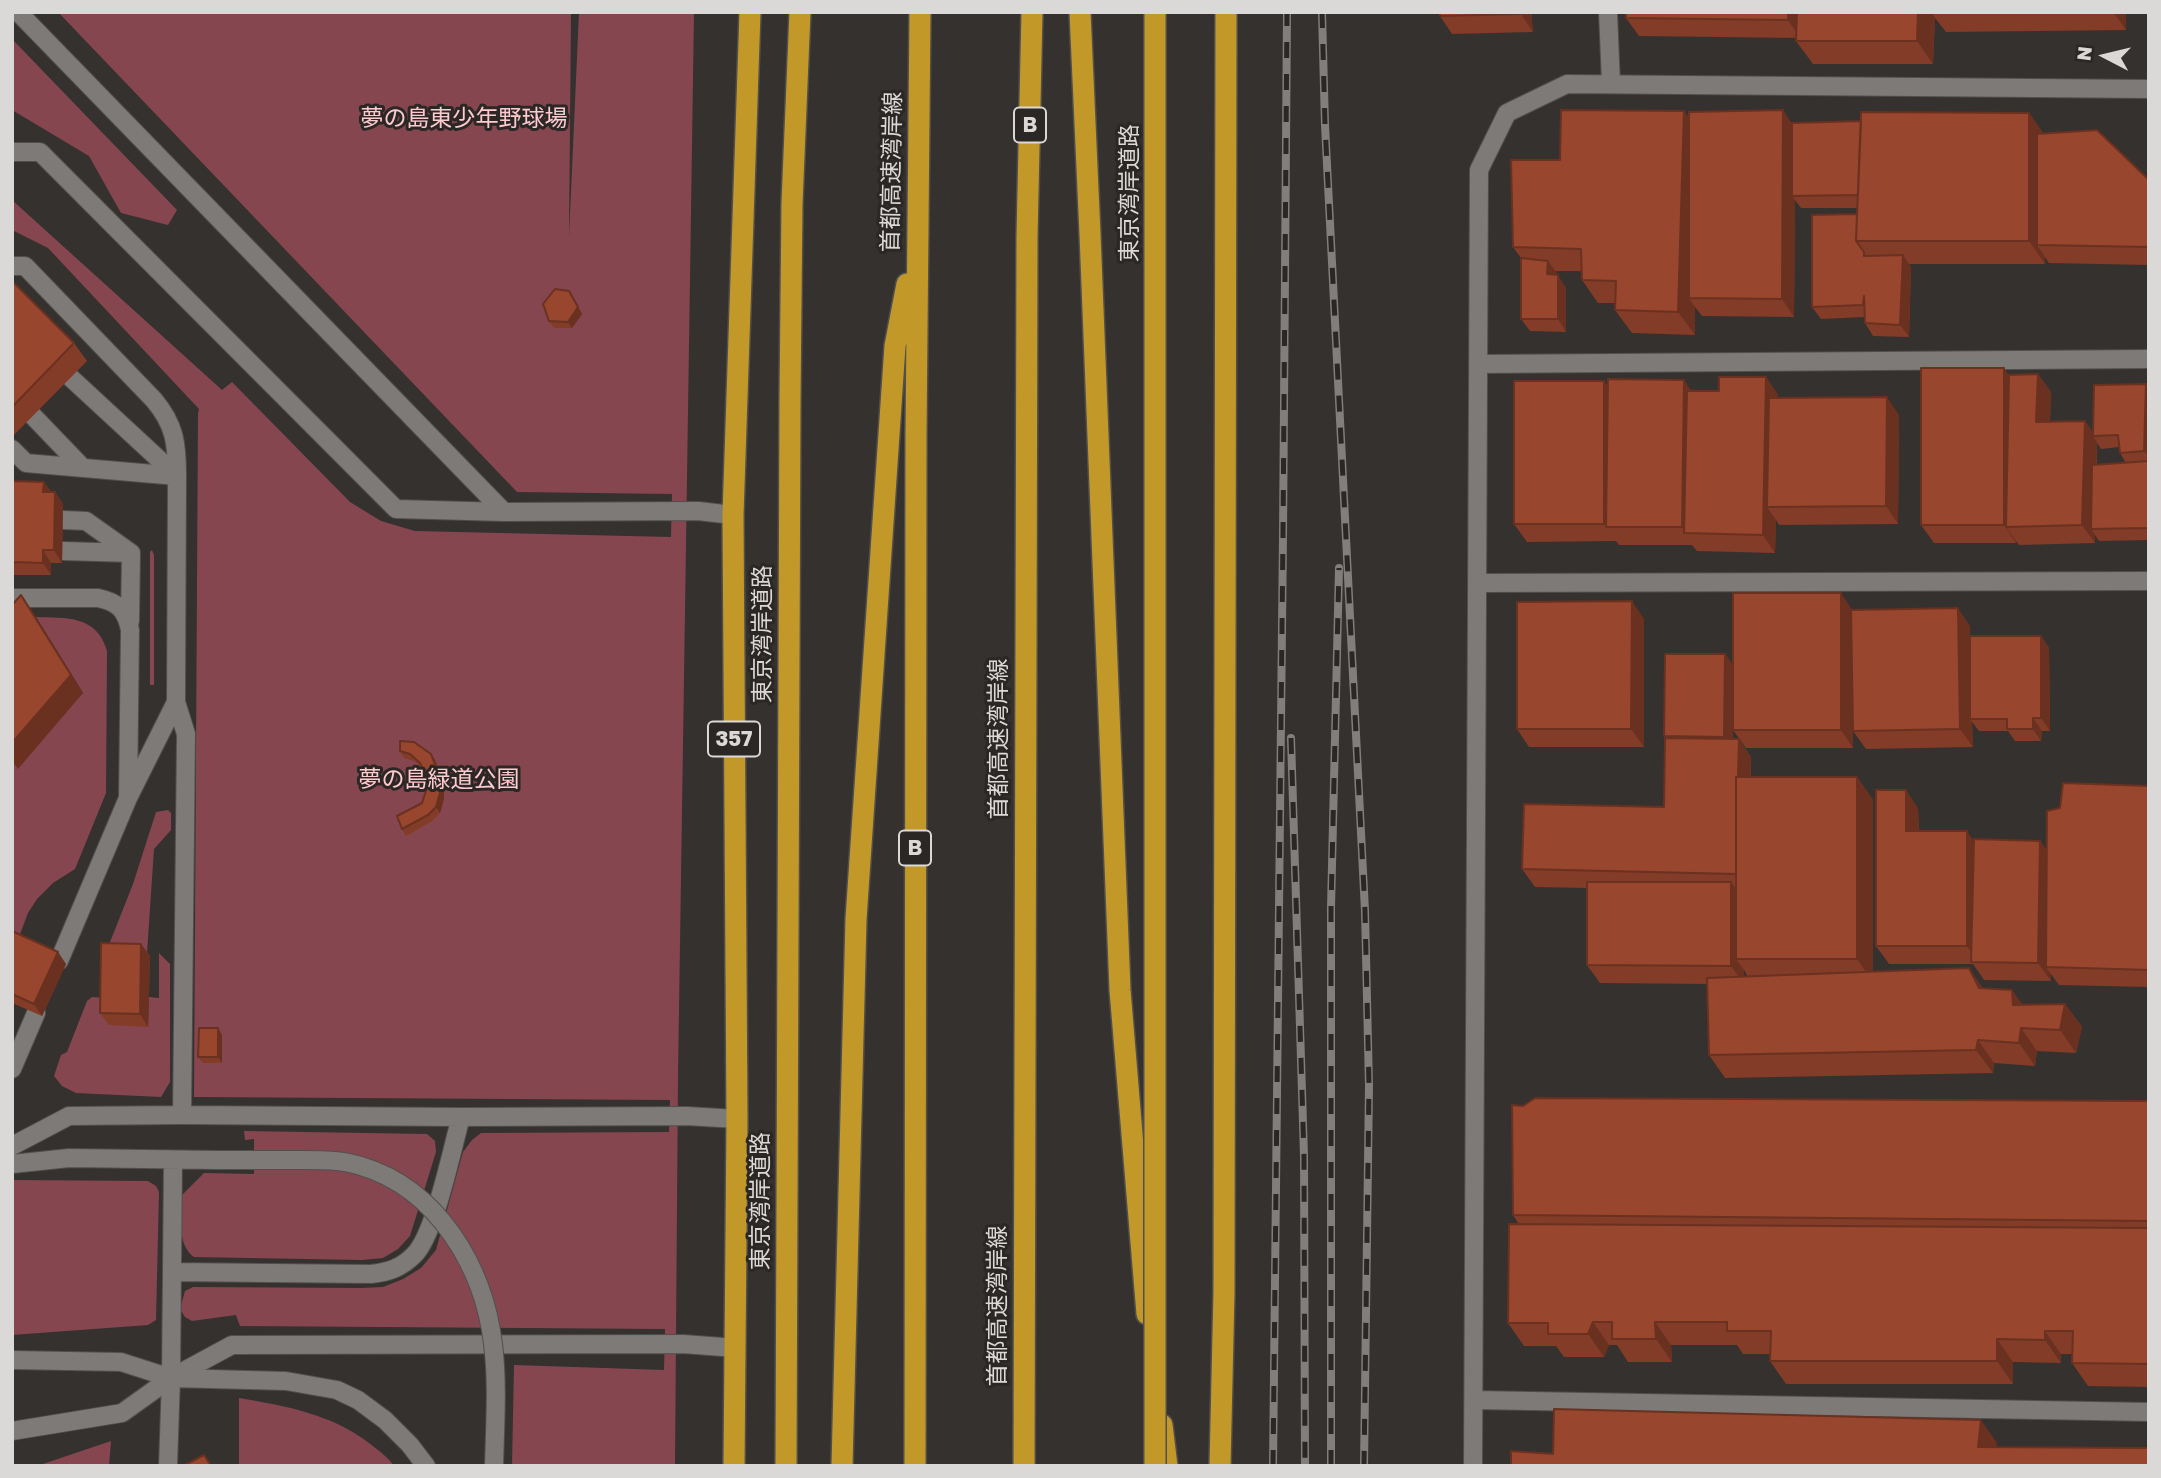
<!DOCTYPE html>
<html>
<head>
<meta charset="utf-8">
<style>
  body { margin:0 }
  #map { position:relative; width:2161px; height:1478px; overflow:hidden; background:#35312f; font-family:"Golos Text",sans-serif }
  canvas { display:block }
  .frame { position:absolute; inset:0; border:14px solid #dbd9d7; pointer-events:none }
  .north { position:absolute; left:2070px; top:21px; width:70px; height:70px; -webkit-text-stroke:5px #2b2725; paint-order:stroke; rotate:277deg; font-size:19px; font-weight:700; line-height:28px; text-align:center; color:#dbd9d7 }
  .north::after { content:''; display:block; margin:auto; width:24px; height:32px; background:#dbd9d7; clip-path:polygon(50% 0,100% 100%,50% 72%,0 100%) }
</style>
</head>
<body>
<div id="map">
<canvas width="2161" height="1478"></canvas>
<div class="frame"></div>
<div class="north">N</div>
</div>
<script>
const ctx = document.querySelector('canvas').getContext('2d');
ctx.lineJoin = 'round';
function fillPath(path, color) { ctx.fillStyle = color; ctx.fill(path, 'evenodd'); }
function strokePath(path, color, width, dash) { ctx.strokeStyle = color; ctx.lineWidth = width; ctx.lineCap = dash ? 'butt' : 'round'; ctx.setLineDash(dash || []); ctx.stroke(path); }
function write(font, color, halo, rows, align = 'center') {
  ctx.font = font + ' "Golos Text","Noto Sans JP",sans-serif'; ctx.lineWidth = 6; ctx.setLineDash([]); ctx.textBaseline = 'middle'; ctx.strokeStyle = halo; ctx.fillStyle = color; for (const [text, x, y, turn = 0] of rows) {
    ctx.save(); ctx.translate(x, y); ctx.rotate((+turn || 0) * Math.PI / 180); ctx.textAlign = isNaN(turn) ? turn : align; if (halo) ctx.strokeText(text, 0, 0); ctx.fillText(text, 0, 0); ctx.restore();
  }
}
fillPath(new Path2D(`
  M58 12H571L569 237 579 12H694L678 1076 675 1466H512L514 1365 664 1370 665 1329 240 1326 236 1315 192 1321 185 1317 180 1309 185 1291 193 1287 361 1288 383 1287 403 1279 421 1268 436 1250 463 1152 472 1140 481 1133 669 1132 670 1100 194 1097 198 413 199 409 48 248 12 230V200L222 390 232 382 350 502 381 521 415 531 671 537 672 494 517 492Z
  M12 39 177 210 168 225 121 213 89 156 12 110Z
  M152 550 154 555V685H150V552Z
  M36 617C66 618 97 615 107 651L106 793 75 869 53 883 37 899 28 913 17 942 12 940V760L83 693Z
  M168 810 171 813V830L154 849 147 953 111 949 110 942 133 884 156 812Z
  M159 953 170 964V1082L161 1097 76 1093 62 1086 54 1076 61 1055 67 1052 87 1001 92 997 109 998 148 1026 149 997 159 998Z
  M244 1131 427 1134 435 1141 436 1152 410 1236 398 1249 383 1258 362 1260 194 1257C176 1244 182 1216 182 1195L204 1173 254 1174V1139L245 1140Z
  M12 1180 148 1181 156 1186 159 1192 156 1320 148 1325 12 1335Z
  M239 1398C286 1406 331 1414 369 1443 378 1450 387 1456 394 1466H239Z
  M111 1441 109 1466H37Z`), '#86464f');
const minor = new Path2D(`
  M18 12 504 512
  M1608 12 1611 84
  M12 152H40L396 509 504 512 698 511 733 515
  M12 266H25L154 400C175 425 177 444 177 476L176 702 128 798
  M1478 364 2149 359
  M71 378 177 476
  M33 416 82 467
  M12 449 26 463 177 476
  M63 520 86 521 131 553 130 621
  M63 551 131 553
  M1478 583 2149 581
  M12 598H98C118 602 126 610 130 630L128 798 59 961
  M176 702 186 734 182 1115
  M12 1069 36 1013
  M12 1146 69 1116 182 1115 461 1117 687 1116 737 1119
  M173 1160 171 1378 232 1345 683 1344 736 1348
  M12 1164 69 1158 218 1160
  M172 1272 371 1274C389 1272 401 1268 414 1255 435 1235 452 1148 461 1117
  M12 1360 121 1362 171 1378 286 1381 337 1390 358 1400 385 1420 410 1445 426 1466
  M1474 1400 2149 1412
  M12 1431 122 1413 171 1378
  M168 1466 171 1378
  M1473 1466 1479 170 1507 113 1567 84 2149 89`);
const highway = new Path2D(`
  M1080 12 1090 234 1120 990 1147 1314
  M1162 1425 1167 1466
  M734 1466 737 1119 733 515 750 12
  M786 1466 790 399 792 203 800 12
  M842 1466 856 919 895 346 907 284
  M915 1466 916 435 920 12
  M1024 1466 1027 237 1032 12
  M1220 1466 1224 1292 1226 12`);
strokePath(minor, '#514f4d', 20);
strokePath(highway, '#514f4d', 24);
strokePath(minor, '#7e7a77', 18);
strokePath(highway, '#c29928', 21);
const rail = new Path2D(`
  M1322 12 1325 125 1365 911 1369 1086 1364 1466
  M1291 738 1304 1156 1305 1466
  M1273 1466 1283 535 1287 12
  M1331 1466V908L1339 568`);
strokePath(rail, '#817e7c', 8);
strokePath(rail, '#2b2725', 5, [16]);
const minorBridge = new Path2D(`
  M218 1160C243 1160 268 1160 293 1160 316 1160 339 1159 361 1166 438 1189 484 1268 493 1344 498 1384 495 1425 494 1466`);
const highwayBridge = new Path2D(`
  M1155 12V1466`);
strokePath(minorBridge, '#514f4d', 20, []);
strokePath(highwayBridge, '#514f4d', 24, []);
strokePath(minorBridge, '#7e7a77', 18);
strokePath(highwayBridge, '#c29928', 21);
fillPath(new Path2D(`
  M1440 12H1531L1533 32 1452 34 1440 16Z
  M1626 12H2126V30L1946 32 1935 18 1933 64H1813L1796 41V38L1639 36 1626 18Z
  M1684 111 1689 119 1792 123 1861 121 2029 113 2043 133 2149 180V265L2049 263 2045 257V264H1909L1911 267 1909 337 1873 336 1865 323V317L1821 319 1812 307 1857 214 1858 208H1801L1795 200 1794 317 1702 316 1695 307V335L1632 333 1615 310V303H1598L1582 280 1581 271H1555L1557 275 1566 288V332L1530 331 1521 319V258L1513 247 1560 160Z
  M12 281 74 343 87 361 12 437Z
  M573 297 582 314 572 328H554L549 321Z
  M2038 374 2051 392 2050 422 2085 421 2093 433 2146 384 2149 388V540L2099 541 2095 535V543L2019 545 2016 541V543H1934L1921 525 2009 375ZM2097 443 2101 449 2119 447 2120 453 2126 463 2097 464Z
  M1766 377 1778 395V398L1899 415 1898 524 1779 525 1776 520 1775 553 1697 551 1692 545H1619L1616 541 1527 542 1514 524 1608 386 1719 391Z
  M12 481 44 482 51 492H55L63 504 62 563H51V575H12Z
  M1852 610 1970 626V636H2041L2049 648 2050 731H2042L2041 741H2015L2008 731H1979L1972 722 1973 747 1866 749 1853 731V748H1746L1733 730V726V739H1739L1751 757V777H1857L1873 800V972L1983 988 2023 1005 2065 1004 2082 1027 2076 1053 2037 1051 2035 1066 1994 1063 1993 1073 1725 1078 1709 1055 1707 984 1600 983 1587 965V888L1535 887 1522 869 1664 807 1665 738 1664 736 1725 654 1733 666ZM1744 970 1748 977H1744Z
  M1644 619V747H1529L1517 729Z
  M400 751 431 754 435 760 444 784V799L440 813 432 821 406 836 402 829 422 803 426 791 427 778 422 767 414 761 404 758Z
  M2149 786V987L2059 985 2051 974V981L1984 980 1973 964H1889L1876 946 1918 808 1919 831 1974 841H2040L2047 851Z
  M12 931 66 964 42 1016 12 1003Z
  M141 944 150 956 148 1027 109 1025 100 1013Z
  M218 1028 222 1035V1063H203L198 1057Z
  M2149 1101V1387L2088 1386 2072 1363V1354H2061V1363L2013 1362V1384H1786L1770 1361V1354H1743L1737 1345H1671L1672 1362H1628L1617 1345H1609L1604 1357H1564L1556 1346H1524L1508 1323 1519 1224 1513 1215 1523 1106Z`), '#833c27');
fillPath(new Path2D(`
  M1520 12H1531L1533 32 1521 14Z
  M1788 12H1800V38L1788 20Z
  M1918 12H1932L1935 18 1933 64 1917 41Z
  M2113 12H2126V30Z
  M1783 110 1795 128 1792 196 1795 200 1794 317 1782 299Z
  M1684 111 1700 134 1689 298 1695 307V335L1678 312Z
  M2029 113 2045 136 2037 245 2045 257V264L2029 241Z
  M1903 255 1911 267 1909 337 1900 325Z
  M1548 261 1557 273 1555 286 1547 274Z
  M1558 275 1566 288V332L1558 319Z
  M569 291 582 314 572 328 568 322Z
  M2004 368 2016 386 2006 527 2016 541V543L2004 525Z
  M2038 374 2051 392 2049 439 2036 422Z
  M1766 377 1778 395 1776 507H1767L1776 520 1775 553 1763 535Z
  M1684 380 1696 398 1687 533 1682 527Z
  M1604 381 1617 399 1607 527 1604 524Z
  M2146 384 2149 388V457L2144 451Z
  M1887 397 1899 415 1898 524 1886 506Z
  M2085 421 2095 436H2093L2097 442 2095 529H2091L2095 535V543L2082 525Z
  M44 482 53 494 43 492Z
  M55 492 63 504 62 563 54 550Z
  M43 550 51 563V575L43 563Z
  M1841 593 1853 611V748L1841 730Z
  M21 595 33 613 83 693 18 769 12 761V743Z
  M1632 601 1644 619V747L1631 729Z
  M1958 608 1970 626 1972 719H1970L1972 722 1973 747 1960 729Z
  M2041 636 2049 648 2050 731 2041 718Z
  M1725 654 1734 666 1733 749 1724 737Z
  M2033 718 2042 731 2041 741 2033 729Z
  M1739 739 1751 757 1748 892 1736 874Z
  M431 754 435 760 444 784V799L440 813 436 807Z
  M1857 777 1873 800V982L1857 959Z
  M1906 790 1918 808 1919 849 1906 831Z
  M1967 831 1979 849V964L1967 946Z
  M2040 841 2053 859 2046 967 2051 974V981L2038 963Z
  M1731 882 1744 900 1736 959 1744 970V984L1731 966Z
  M141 944 150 956 148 1027 140 1014Z
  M58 952 66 964 42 1016 34 1004Z
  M1969 968 1985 991 1979 988Z
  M2012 990 2029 1013 2013 1005Z
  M2065 1004 2082 1027 2076 1053 2060 1030Z
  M218 1028 222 1035V1063L218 1057Z
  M2021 1028 2037 1051 2035 1066 2019 1043Z
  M1978 1040 1994 1063 1993 1073 1976 1050Z
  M1593 1322 1609 1345 1604 1357 1588 1334Z
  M1655 1322 1671 1345 1672 1362 1656 1339Z
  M2045 1331 2061 1354V1363L2045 1340Z
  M1997 1339 2013 1362V1384L1997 1361Z
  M1981 1420 1997 1443 1994 1466 1978 1447Z`), '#6a3120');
const building = new Path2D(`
  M1440 12H1520L1521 14 1440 16Z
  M1626 12H1788V20L1626 18Z
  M1797 12H1918L1917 41H1796Z
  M1561 110 1684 111 1678 312 1615 310 1616 281 1582 280 1581 249 1513 247 1511 160H1560Z
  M1783 110 1782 299 1689 298V112Z
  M1861 112 2029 113V241H1856Z
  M1861 121 1858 195 1792 196V123Z
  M2097 130 2149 180V247L2037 245V134Z
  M1857 214 1856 241 1864 252V256L1903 255 1900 325 1865 323 1864 296 1863 305 1812 307V215Z
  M1521 258 1548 261 1547 274 1558 275V319H1521Z
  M12 281 74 343 12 407Z
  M555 289 569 291 578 307 568 322 549 321 543 304Z
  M1921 368H2004V525H1921Z
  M2038 374 2036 422 2085 421 2082 525 2006 527 2009 375Z
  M1719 377H1766L1763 535 1684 533 1687 391H1719Z
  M1608 379 1684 380 1682 527H1606Z
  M1514 381H1604V524H1514Z
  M2146 384 2144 451 2120 453 2118 435 2093 436 2094 385Z
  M1887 397 1886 506 1767 507 1769 398Z
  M2149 461V528L2091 529 2092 465Z
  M12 481 44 482 43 492H55L54 550H43V563L12 562Z
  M1733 593H1841V730H1733Z
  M21 595 71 675 12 743V605Z
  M1632 601 1631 729H1517V602Z
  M1958 608 1960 729 1853 731 1851 610Z
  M1970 636H2041V718H2033V729H2007V719H1970Z
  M1665 654H1725L1724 737 1664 736Z
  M1665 738 1739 739 1738 777H1736V874L1522 869 1524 804 1664 807Z
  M400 741 414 742 431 754 440 778V793L436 807 428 815 402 829 397 816 422 803 426 791 427 778 420 763 410 754 400 751Z
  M1736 777H1857V959H1736Z
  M2063 783 2149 786V970L2046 967 2047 811 2060 808Z
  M1876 790H1906V831H1967V946H1876Z
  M1974 839 2040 841 2038 963 1971 962Z
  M1587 882H1731V966L1587 965Z
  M12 931 58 952 34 1004 12 994Z
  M101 943 141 944 140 1014 100 1013Z
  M1969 968 1979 988 2012 990 2013 1005 2065 1004 2060 1030 2021 1028 2019 1043 1978 1040 1976 1050 1709 1055 1707 978Z
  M199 1028H218V1057H198Z
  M1535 1098 2149 1101V1221L1513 1215 1512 1105 1523 1106Z
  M1509 1224 2149 1228V1364L2072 1363 2073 1331H2045V1340L1997 1339V1361H1770L1771 1331H1727V1322H1655L1656 1339H1612V1322H1593L1588 1334H1548V1323H1508Z
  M1554 1409 1981 1420 1978 1447 2149 1448V1466H1511V1451L1553 1454Z
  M204 1455 211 1466H183Z`);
fillPath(building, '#98462d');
strokePath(building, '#6a3120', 2);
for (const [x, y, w] of [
  [1030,125,32],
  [734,739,52],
  [915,848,32]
]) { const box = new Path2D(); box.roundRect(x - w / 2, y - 17.5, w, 35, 5); ctx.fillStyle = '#2b2725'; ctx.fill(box); strokePath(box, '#dbd9d7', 2); }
write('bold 21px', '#dbd9d7', null, [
  ["B",1030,125],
  ["357",734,739],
  ["B",915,848]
]);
write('23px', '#fdcace', '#2b2725', [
  ["夢の島東少年野球場",464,119],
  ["夢の島緑道公園",439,780]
]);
write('23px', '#dbd9d7', '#2b2725', [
  ["首都高速湾岸線",892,172,-89],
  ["東京湾岸道路",1130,193,-90],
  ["東京湾岸道路",763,634,-90],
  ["首都高速湾岸線",999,739,-90],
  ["東京湾岸道路",761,1201,-90],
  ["首都高速湾岸線",998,1306,-90]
]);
</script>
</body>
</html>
